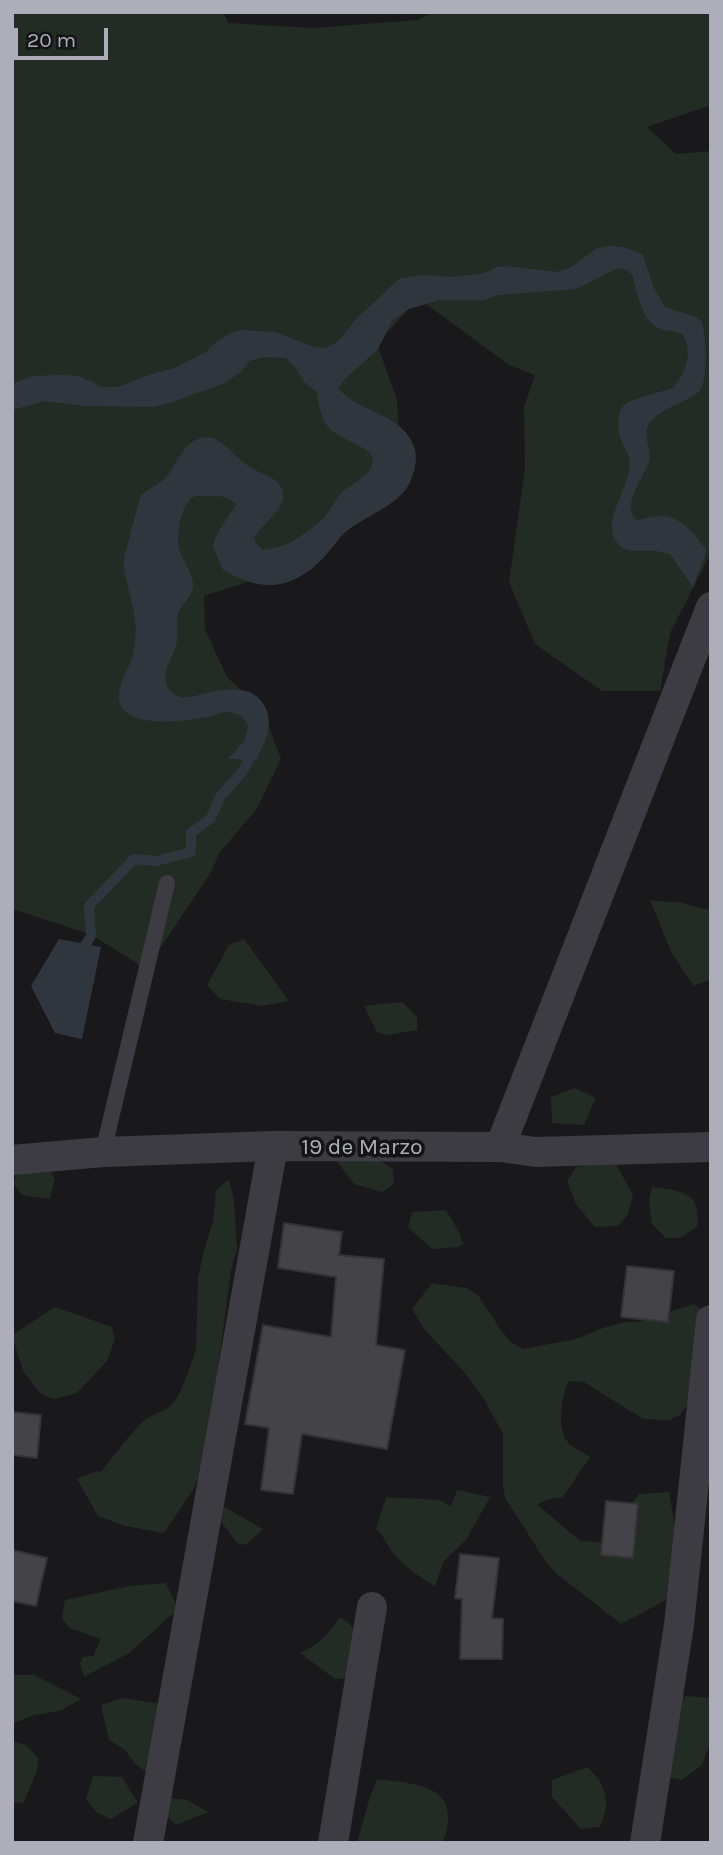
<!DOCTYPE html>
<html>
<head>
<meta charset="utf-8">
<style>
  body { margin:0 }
  #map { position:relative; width:723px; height:1855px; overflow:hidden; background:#19191b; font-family:Karla,sans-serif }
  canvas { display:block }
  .frame { position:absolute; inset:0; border:14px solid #adaeb9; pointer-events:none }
  .scale { position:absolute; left:14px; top:28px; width:94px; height:32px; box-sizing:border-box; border:4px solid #adaeb9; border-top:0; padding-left:9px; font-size:21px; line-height:24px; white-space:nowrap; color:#adaeb9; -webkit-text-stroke:5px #141416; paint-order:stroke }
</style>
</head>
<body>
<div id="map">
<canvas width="723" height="1855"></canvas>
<div class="frame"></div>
<div class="scale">20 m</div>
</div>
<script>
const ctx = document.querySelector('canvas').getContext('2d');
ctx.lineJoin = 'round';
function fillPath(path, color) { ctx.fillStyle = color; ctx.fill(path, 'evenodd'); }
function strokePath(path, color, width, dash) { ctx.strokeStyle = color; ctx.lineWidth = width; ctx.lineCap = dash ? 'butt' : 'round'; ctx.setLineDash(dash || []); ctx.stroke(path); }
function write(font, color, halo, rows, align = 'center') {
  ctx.font = font + ' Karla,sans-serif'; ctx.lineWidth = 7; ctx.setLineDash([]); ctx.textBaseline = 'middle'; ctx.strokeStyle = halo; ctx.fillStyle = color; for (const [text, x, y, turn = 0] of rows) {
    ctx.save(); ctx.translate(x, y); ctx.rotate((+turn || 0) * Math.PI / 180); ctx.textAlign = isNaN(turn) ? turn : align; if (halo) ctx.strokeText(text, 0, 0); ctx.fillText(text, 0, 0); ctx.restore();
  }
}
fillPath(new Path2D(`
  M12 12H223L228 23 313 28 418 20 433 12H711V105L647 127 676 154 711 151V553L670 633 660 691H602L535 644 509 582 525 468 524 407 535 375 509 365 418 298 377 344 397 400 398 424 332 540 256 579 204 596 205 629 227 677 263 711 281 759 256 810 220 852 210 874 146 969 90 934 12 909Z
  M650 900 682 903 709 910 711 913V979L694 986 672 954Z
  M244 939 289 1001 262 1006 220 999 207 985 229 945Z
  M402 1002 417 1017V1030L386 1035 377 1032 364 1006Z
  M575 1088 596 1098 584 1125 552 1123 551 1097Z
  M355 1145 393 1169 394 1184 382 1192 354 1184 336 1160Z
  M44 1162 55 1179 50 1199 22 1195 14 1184 17 1169Z
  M615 1162 633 1195 628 1214 618 1226 595 1227 576 1204 567 1181 576 1167Z
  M229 1179 234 1199 237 1249 231 1271 211 1419 214 1440 194 1488 164 1533 125 1526 98 1516 77 1479 97 1471 101 1472 126 1440 145 1419 168 1408 177 1398 185 1381 196 1350 198 1278 204 1250 213 1221 216 1190Z
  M652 1187C681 1191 702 1191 697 1227L680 1238H666L652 1224 649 1200Z
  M446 1210 459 1232 463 1244 458 1247 432 1249 408 1227 412 1212Z
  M432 1283 466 1288 478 1295 501 1330 511 1342 523 1349 576 1339 603 1328 625 1322H638L694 1304 701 1309 706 1322 688 1404 680 1415 669 1420 643 1419 584 1382 568 1381C562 1397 555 1433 571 1445 577 1450 584 1453 590 1457L563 1497 549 1499 537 1504 580 1541 613 1543 630 1505 639 1494 669 1492 684 1579 681 1592 621 1624 557 1574 546 1562 505 1498 503 1485V1434L485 1401 464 1372 425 1330 412 1309Z
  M55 1307 112 1327 115 1339 107 1361 77 1393 54 1399 41 1394 23 1371 12 1335Z
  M457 1490 490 1497 466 1540 444 1561 435 1586C419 1577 406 1567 393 1553 387 1545 384 1536 376 1529L386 1497 439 1500 451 1506Z
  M221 1505 263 1529 246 1545 237 1543 222 1523Z
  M166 1583 178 1609 129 1653 84 1677 80 1663 83 1657 93 1656 101 1639 69 1628 62 1618 65 1600 129 1586Z
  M340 1617 350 1624 354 1630 352 1678 335 1679 300 1653C320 1644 327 1635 340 1617Z
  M12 1675H34L81 1699 60 1711 34 1715 12 1724Z
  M686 1696 711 1698V1741L702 1765 682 1780 657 1775V1718Z
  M123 1698 166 1705 159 1781 135 1764 125 1750 109 1740 101 1705Z
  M12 1741 26 1745 38 1758 37 1771 23 1803 12 1802Z
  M587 1767C607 1784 611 1803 600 1827L581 1829 552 1797V1780Z
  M93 1776 122 1777 138 1803 111 1819 96 1812 86 1799Z
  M377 1779C402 1783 448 1782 448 1816 448 1827 447 1833 442 1843H357L369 1800Z
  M171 1798 187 1800 208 1812 176 1825 163 1812Z`), '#232b25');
fillPath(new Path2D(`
  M608 246C621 246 631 248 643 255L653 286 665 307 696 317 702 322C706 339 708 371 702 387 695 402 660 406 649 424 642 436 652 448 649 461 645 477 619 506 637 520 644 519 652 516 659 516 683 516 693 534 707 550L693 587 670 554C665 553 659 551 654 551 642 550 627 554 618 544 599 520 631 489 630 462 630 456 625 449 622 443 618 432 616 416 623 406 628 399 662 392 673 388 686 373 694 351 682 334 673 330 661 331 655 326 640 315 637 290 632 274L622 268 613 270 577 289 498 295 484 300H440L409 309 392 321 378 349 345 379 338 389C343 393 349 399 355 402 378 415 407 421 415 450 418 461 413 477 408 486 397 505 365 517 348 530 341 535 336 543 330 550 320 563 305 576 288 582 265 590 243 581 223 570L213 546C217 529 228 519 236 504 228 496 218 495 207 496 203 496 199 495 196 496 181 500 176 535 179 548 182 561 195 575 193 588 191 597 183 603 179 611 175 621 179 632 177 642 174 655 162 670 166 683 167 689 174 695 180 697 187 698 195 696 202 694 223 689 251 683 264 705 275 724 265 743 256 760L228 759 245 740 248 726C245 717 237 712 227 712 221 712 214 716 207 717 187 721 140 727 125 711 111 696 125 676 131 661 133 655 134 647 135 640 139 616 127 591 124 567 123 554 129 542 131 531 135 518 137 507 141 495 150 488 160 484 167 476 177 464 182 445 198 439 204 436 213 437 219 441 229 447 237 458 247 465 258 474 276 475 282 489 289 509 261 523 254 539L262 550C272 548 284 547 293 541 300 537 318 524 323 519 330 511 335 500 342 492 351 483 377 474 372 457 368 446 337 438 328 427 320 417 319 404 317 392L304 382 294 366 286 358 264 357 249 361 242 371 225 383 170 403 154 407 85 406 45 401 12 410V384L32 376 60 375 79 376 102 387H118L149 375 177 367 206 352 216 342 230 333 241 330 275 332 314 347 325 348 334 344 341 338 356 319 399 279 422 275 454 277 485 273 497 267 507 266 556 272 570 268 597 248Z
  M59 939 101 947 82 1039 55 1033 31 986Z`), '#30363e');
strokePath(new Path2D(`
  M86 944 91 936 89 906 134 859 156 861 191 852V833L211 818 220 797 242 772 252 755 253 747`), '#30363e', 10);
const building = new Path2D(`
  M284 1223 342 1232 339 1255 384 1259 376 1345 405 1350 387 1449 302 1434 293 1494 261 1490 269 1428 245 1424 263 1325 331 1337 336 1277 278 1268Z
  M627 1266 674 1271 668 1322 621 1317Z
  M12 1412 41 1415 37 1458 12 1455Z
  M606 1501 638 1504 633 1558 601 1555Z
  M12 1550 47 1558 36 1606 12 1601Z
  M460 1554 499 1558 492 1618 503 1619 502 1659H460L462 1599 455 1598Z`);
fillPath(building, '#444348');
strokePath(building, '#343337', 2);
strokePath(new Path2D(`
  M103 1152 167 883`), '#3c3c42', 16);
strokePath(new Path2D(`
  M500 1147 711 607
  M12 1160 103 1152 273 1146 500 1147 536 1152 711 1147
  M148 1843 273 1146
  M333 1843 372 1607
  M645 1843 679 1625 711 1320`), '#3c3c42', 30);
write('23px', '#adaeb9', '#141416', [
  ["19 de Marzo",362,1147]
]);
</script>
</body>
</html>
